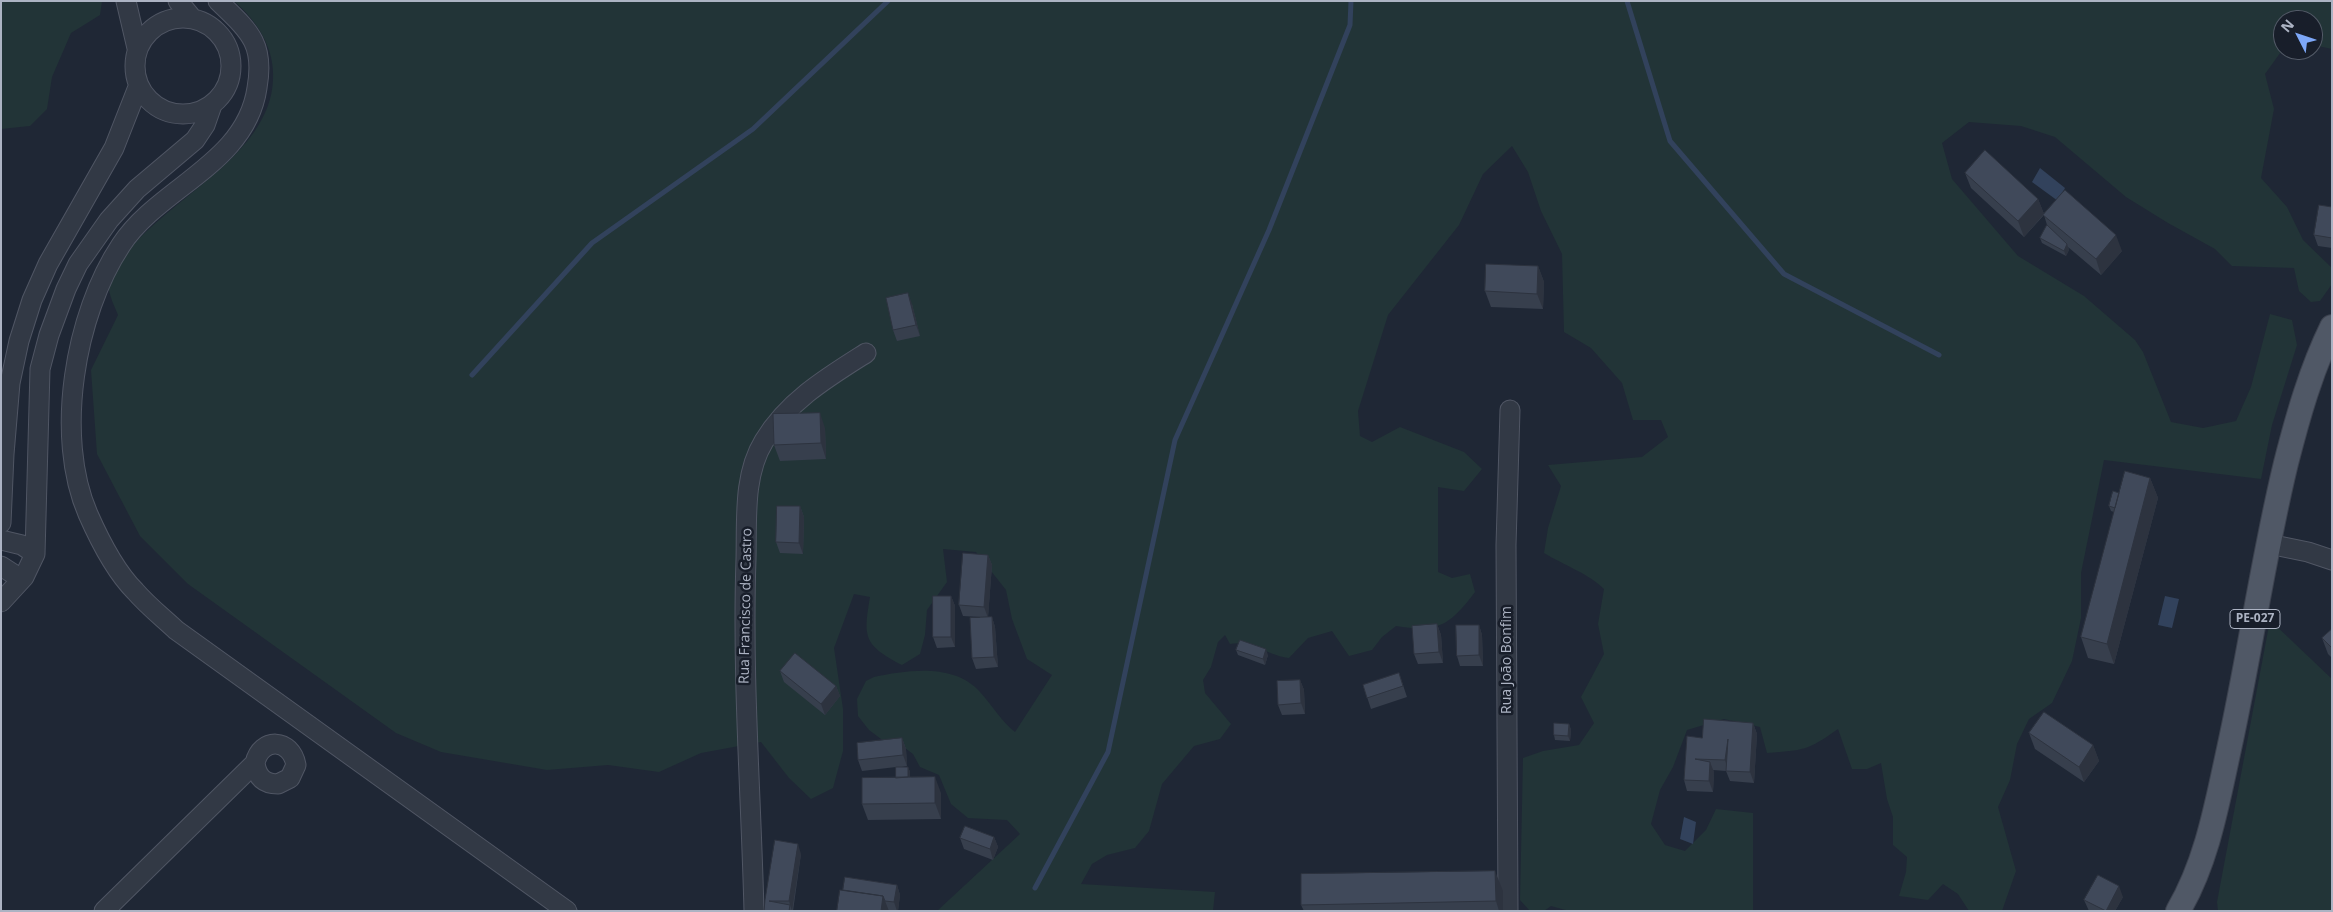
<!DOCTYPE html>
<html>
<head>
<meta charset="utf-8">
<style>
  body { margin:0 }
  #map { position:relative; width:2333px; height:912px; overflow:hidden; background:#1f2735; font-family:"Open Sans",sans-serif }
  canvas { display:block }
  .frame { position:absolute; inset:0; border:2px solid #acb3c3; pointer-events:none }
  .north { position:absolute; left:2273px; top:10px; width:50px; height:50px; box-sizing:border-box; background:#181e2a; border:1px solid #535a67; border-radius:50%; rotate:311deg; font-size:14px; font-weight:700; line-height:20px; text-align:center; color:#acb3c3 }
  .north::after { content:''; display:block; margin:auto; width:18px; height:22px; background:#7da7f7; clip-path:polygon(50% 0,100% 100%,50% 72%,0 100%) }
</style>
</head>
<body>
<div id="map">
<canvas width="2333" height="912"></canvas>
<div class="frame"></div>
<div class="north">N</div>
</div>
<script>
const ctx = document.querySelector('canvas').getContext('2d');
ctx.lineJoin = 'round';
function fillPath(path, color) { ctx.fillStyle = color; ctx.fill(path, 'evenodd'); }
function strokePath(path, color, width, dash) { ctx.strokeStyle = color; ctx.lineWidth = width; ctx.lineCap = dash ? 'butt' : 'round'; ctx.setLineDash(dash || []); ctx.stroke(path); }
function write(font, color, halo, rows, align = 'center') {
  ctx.font = font + ' "Open Sans",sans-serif'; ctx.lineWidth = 5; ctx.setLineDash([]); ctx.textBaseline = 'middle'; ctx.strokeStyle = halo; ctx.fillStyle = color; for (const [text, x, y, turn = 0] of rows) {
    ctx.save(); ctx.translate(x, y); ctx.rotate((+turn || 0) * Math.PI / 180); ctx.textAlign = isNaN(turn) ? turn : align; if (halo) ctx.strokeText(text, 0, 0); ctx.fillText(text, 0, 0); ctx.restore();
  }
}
fillPath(new Path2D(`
  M1 1H102L100 15 71 33 52 77 47 109 30 126 1 129Z
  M234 1H2332V49L2313 45V20H2283V49L2265 74 2274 109 2261 178 2287 207 2303 240 2332 268V284L2320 301 2311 302 2299 291 2294 268 2232 266 2215 249 2168 223 2126 197 2055 137 2021 126 1969 122 1942 143 1952 179 2018 256 2084 296 2135 340 2143 352 2171 422 2203 428 2236 421 2251 387 2270 314 2292 320 2297 345 2272 425 2261 479 2104 460 2081 573V618L2072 661 2052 703 2029 719 2017 744 2010 780 1998 807 2016 871 2002 911H1969L1958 894 1943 884 1928 900 1899 896 1906 872 1907 857 1893 845V817L1887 799 1881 763 1867 769H1852L1838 729C1807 751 1804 750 1767 753L1760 727 1724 719 1687 730 1673 767 1660 790 1651 824 1665 845 1685 851 1706 830 1716 809 1753 813V911H1569L1551 906 1544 911H1530L1520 900 1523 758 1543 751 1579 745 1594 723 1581 697 1604 654 1598 624 1604 589C1591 575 1562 564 1544 553L1548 528 1561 486 1548 465 1642 457 1668 437 1661 420H1633L1622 383 1591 348 1564 332 1562 254 1541 211 1528 172 1512 146 1483 174 1459 225 1388 315 1358 411 1360 436 1372 442 1400 427 1464 452 1482 469 1464 491 1438 487V572L1452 578 1470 574 1475 592C1450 625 1439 633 1396 626L1382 637 1372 650 1349 656 1332 631 1308 638 1289 658C1268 656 1253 640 1230 644L1225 635 1218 642 1211 667 1203 680 1205 693 1231 724 1220 739 1194 746 1162 784 1149 831 1135 848 1107 855 1092 864 1081 884 1215 892 1213 911H937L1020 834 1007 820 968 818 951 804 939 775 920 767 913 754 901 745 885 742 869 730 858 716 857 699 866 681 874 677C908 670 954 663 980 692 992 705 1001 721 1015 732L1052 675 1027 659 1012 619 1006 590 976 552 943 549 947 582 927 610 925 635 920 654 902 665C864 645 863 638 870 597L854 594 834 648 843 709V751L833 788 811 799 789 778 761 742 701 753 659 772 608 765 547 770 441 752 396 733 188 584 140 536 97 454 91 370 118 315C115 307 108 294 109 286 111 273 119 263 127 253 169 198 270 155 273 80 275 48 257 21 234 1Z
  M2270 620 2332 679V911H2218L2217 902Z`), '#223437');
fillPath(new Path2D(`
  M2040 168 2065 188 2058 201 2032 182Z
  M2165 596 2179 599 2172 628 2158 625Z
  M1684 817 1696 822 1693 844 1680 839Z`), '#32425c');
strokePath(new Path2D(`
  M1627 1 1670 141 1784 274 1939 355
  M472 375 592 243 753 129 888 1
  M1035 888 1108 752 1175 440 1269 230 1350 25 1351 1`), '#32425c', 5);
const minor = new Path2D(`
  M126 1 137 48
  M178 1 192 18
  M218 1C249 31 265 43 257 88 246 164 159 187 121 245 75 314 54 436 88 514 99 539 115 571 135 591 147 605 162 617 176 630L567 911
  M135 66a48 48 0 1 1 96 0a48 48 0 1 1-96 0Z
  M1 523 4 454 10 383 19 341 32 300 48 264 114 148 138 87
  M1 540 22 545 35 554
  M2269 544 2308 552 2332 560
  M1 566 15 575 24 577
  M1 602 24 577 35 554 40 369 49 335 66 289 78 264 109 220 137 189 195 140 205 125 212 105
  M104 911 255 763C261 737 291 738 296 765L290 778 278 784C264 784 257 777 255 763
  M754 911C751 793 742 676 746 559 747 520 743 475 764 441 788 401 828 377 866 353
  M1508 911 1506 545 1510 410`);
const major = new Path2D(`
  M2178 911C2207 862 2217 804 2229 749 2250 654 2263 557 2286 463 2298 416 2311 370 2332 327`);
strokePath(minor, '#505664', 21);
strokePath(major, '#3c424f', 26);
strokePath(minor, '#323945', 19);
strokePath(major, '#505866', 24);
fillPath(new Path2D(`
  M1965 173 2038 199 2044 214 2122 251 2101 275 2068 247 2069 250 2066 256 2042 243 2040 238 2047 225 2044 215 2024 237 1971 188Z
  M2332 207V248L2318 246 2314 235Z
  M1538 266 1544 282 1543 309 1491 307 1485 291Z
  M912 304 920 336 897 341 893 330Z
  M825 428 826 459 780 461 774 445Z
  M2150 478 2158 498 2114 664 2088 658 2081 637 2114 512 2111 511 2109 506 2119 493Z
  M800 506 804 517 803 554 780 553 776 542Z
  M988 555 992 565 988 617H992L995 627 998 667 976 669 972 658 980 617 963 616 959 605Z
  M951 596 955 606V647L937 648 933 637Z
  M1437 624 1441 635 1443 663 1418 664 1414 654Z
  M1479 625 1482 635 1483 666H1460L1457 656Z
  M2332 629V658L2328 654 2322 638Z
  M1236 650 1268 655 1265 665 1238 655Z
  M780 671 836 686 840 696 825 715 784 682Z
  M1399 673 1407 697 1371 709 1363 685Z
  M1300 680 1304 690 1305 714 1282 715 1278 705Z
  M1753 723 1757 734 1754 783 1730 781 1726 771 1713 770 1714 772 1713 792 1687 791 1684 780 1702 738Z
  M1569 724 1571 730 1570 741 1555 740 1554 735Z
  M2029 733 2093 745 2099 761 2084 782 2035 749Z
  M902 738 906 749 907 766 902 767H908L910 772V777L941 793V819L868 820 862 804 896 778V767L862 771 858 760Z
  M994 837 998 847 993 860 964 849 960 838Z
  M801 854 793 911H764Z
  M897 885 900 895 898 911H837Z
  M1503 891V911H1304L1301 905Z
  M2123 897 2115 911H2089L2084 900Z`), '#373f4d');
fillPath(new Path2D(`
  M2038 199 2044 214 2024 237 2018 221Z
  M2116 235 2122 251 2101 275 2096 259Z
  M2067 244 2069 250 2066 256 2064 251Z
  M1538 266 1544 282 1543 309 1537 294Z
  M908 293 912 304 920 336 916 325Z
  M820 413 825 428 826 459 821 443Z
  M2150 478 2158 498 2114 664 2107 644Z
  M800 506 804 517 803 554 799 543Z
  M988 555 992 565 988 618 984 607Z
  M951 596 955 606V647L951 637Z
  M992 617 995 627 998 667 994 657Z
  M1437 624 1441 635 1443 663 1439 652Z
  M1479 625 1482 635 1483 666 1479 655Z
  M1266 649 1268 655 1265 665 1263 659Z
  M1300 680 1304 690 1305 714 1301 703Z
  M836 686 840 696 825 715 821 704Z
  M1753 723 1757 734 1754 783 1750 772Z
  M1569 724 1571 730 1570 741 1568 736Z
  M902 738 906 749 907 766 903 755Z
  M1728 739V771L1725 760Z
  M2093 745 2099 761 2084 782 2079 767Z
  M1710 762 1714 772 1713 792 1709 781Z
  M908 767 910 772V793L908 788Z
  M935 777 941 793V819L935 803Z
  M994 837 998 847 993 860 990 849Z
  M798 844 801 854 792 911 789 901Z
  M1495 871 1503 891V911H1499L1496 901Z
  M897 885 900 895 898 911H897L894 902Z
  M2119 886 2123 897 2115 911H2106Z
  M883 896 889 911H881Z`), '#2d333f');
const building = new Path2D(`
  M1985 150 2038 199 2018 221 1965 173Z
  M2065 190 2116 235 2096 259 2043 215Z
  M2319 205 2332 207V238L2314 235Z
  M2047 225 2067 244 2064 251 2040 238Z
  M1486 264 1538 266 1537 294 1485 291Z
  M908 293 916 325 893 330 886 298Z
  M820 413 821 443 774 445 773 414Z
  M2125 471 2150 478 2107 644 2081 637Z
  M2113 491 2119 493 2115 508 2109 506Z
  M777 506H800L799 543 776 542Z
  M963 553 988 555 984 607 959 605Z
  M933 596H951V637H933Z
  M992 617 994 657 972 658 970 618Z
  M1437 624 1439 652 1414 654 1412 626Z
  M1456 625H1479V655L1457 656Z
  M2332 629V648L2322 638Z
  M1240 640 1266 649 1263 659 1236 650Z
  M795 653 836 686 821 704 780 671Z
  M1399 673 1403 686 1367 698 1363 685Z
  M1300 680 1301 703 1278 705 1277 681Z
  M2044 712 2093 745 2079 767 2029 733Z
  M1704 719 1753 723 1750 772 1726 771 1728 739 1725 760 1695 759 1710 762 1709 781 1684 780 1687 736 1702 738Z
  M1554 723 1569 724 1568 736 1554 735Z
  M902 738 903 755 858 760 857 743Z
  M896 767H908V777L896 778Z
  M935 777V803L862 804V778Z
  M965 826 994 837 990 849 960 838Z
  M775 840 798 844 789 901H769L790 905 789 911H764L765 900Z
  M1495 871 1496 901 1301 905V874Z
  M2098 875 2119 886 2106 911 2084 900Z
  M845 877 897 885 894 902 885 901 883 896 843 890Z
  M840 890 883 896 881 911H837Z`);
fillPath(building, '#40495a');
strokePath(building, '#2d333f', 1);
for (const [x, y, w] of [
  [2255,619,50]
]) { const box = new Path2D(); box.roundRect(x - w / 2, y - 9.5, w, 19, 4); ctx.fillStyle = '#181e2a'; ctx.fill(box); strokePath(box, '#acb3c3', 1); }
write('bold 12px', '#acb3c3', null, [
  ["PE-027",2255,619]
]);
write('14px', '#acb3c3', '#181e2a', [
  ["Rua Francisco de Castro",746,606,-89],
  ["Rua João Bonfim",1507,660,-90]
]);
</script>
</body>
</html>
